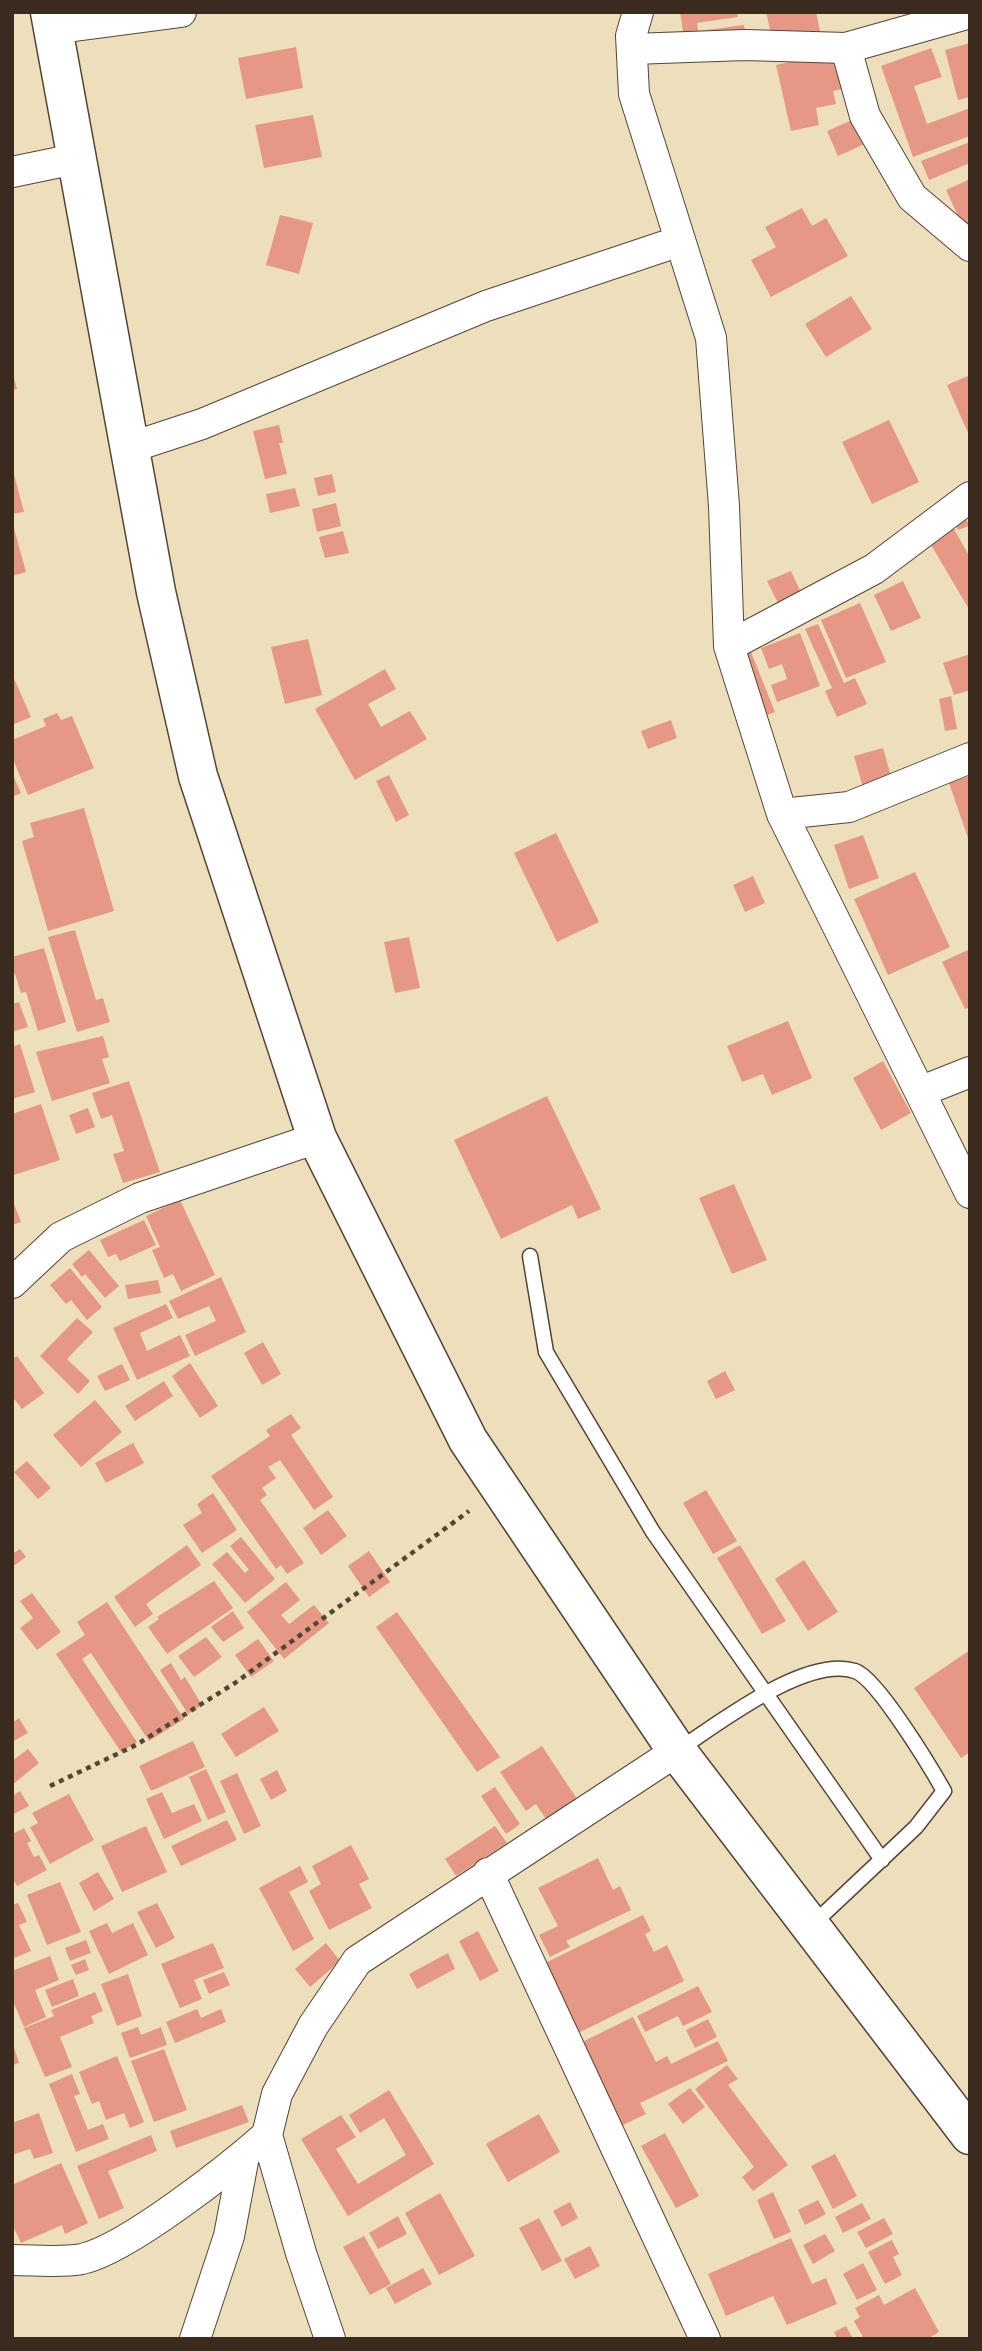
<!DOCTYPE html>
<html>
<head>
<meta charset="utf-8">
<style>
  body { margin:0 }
  #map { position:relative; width:982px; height:2351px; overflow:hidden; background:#eddebc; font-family:"Gentium Book Plus",serif }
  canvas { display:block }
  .frame { position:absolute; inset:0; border:14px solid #3b2a1e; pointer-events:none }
</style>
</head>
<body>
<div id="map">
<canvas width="982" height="2351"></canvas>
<div class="frame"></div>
</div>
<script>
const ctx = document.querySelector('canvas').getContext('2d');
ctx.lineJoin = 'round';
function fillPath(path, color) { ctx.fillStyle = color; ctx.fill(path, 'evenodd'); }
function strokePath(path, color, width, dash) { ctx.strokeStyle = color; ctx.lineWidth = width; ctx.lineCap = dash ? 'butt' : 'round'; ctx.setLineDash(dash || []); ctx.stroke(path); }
fillPath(new Path2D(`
  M680 12H737L738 17 697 23 698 31 744 25 747 48 687 57Z
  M766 12H816L821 36 774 47Z
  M970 43V97L958 100 945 50Z
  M296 47 303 88 246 99 238 58Z
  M856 48 863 85 833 91 836 104 816 108 819 125 791 131 776 65Z
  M931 48 942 77 914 86 927 124 970 108V136L913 157 881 66Z
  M868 113 878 138 838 156 827 131Z
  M313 115 322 157 264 168 255 125Z
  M970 142V163L929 180 921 161Z
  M970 179V233L967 235 946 190Z
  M802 208 812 226 826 218 848 256 771 297 751 260 776 247 765 227Z
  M280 215 313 223 299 274 266 265Z
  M851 296 872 329 826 357 805 324Z
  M12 370 17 389 12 390Z
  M970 375V432L968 433 947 385Z
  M889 420 919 482 872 504 842 442Z
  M279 425 283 443H279L287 474 265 479 253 431Z
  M12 467 24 512 12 514Z
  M332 474 336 492 318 496 314 478Z
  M295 488 300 506 270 513 266 494Z
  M336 503 341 526 317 532 312 509Z
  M963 510 969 526 958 530 952 515Z
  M12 521 26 572 12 576Z
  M951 524 970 557V611L927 538Z
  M343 531 349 553 325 558 319 537Z
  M791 571 803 597 780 607 767 581Z
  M903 581 921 618 891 631 874 595Z
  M860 603 886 662 846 678 821 620Z
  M818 624 844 683 855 678 867 704 837 717 825 691 832 688 805 629Z
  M800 633 820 686 777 702 771 685 787 679 782 664 769 669 761 648Z
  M308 639 322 695 285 704 271 647Z
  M751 652 775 712 750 721 727 661Z
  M970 654V690L954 695 943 663Z
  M385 669 396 689 368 704 381 727 410 711 427 739 355 780 315 709Z
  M12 674 31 717 12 725Z
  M951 696 957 729 945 731 939 699Z
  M57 713 61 720 72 716 94 768 28 795 12 757V740L46 726 43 719Z
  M671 720 677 738 648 749 641 731Z
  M883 748 892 780 863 788 854 756Z
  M12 773 21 793 12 797Z
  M389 775 409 815 396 822 376 781Z
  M970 776V841H969L949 783Z
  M84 808 114 911 48 931 22 841 34 837 30 823Z
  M556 833 599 922 557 942 514 853Z
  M863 835 879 878 849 889 834 845Z
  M915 872 950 947 888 975 854 899Z
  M753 876 765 903 745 912 733 885Z
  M75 930 96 1000 103 998 110 1022 77 1032 48 937Z
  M409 937 420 988 395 993 384 942Z
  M44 948 66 1022 38 1031 26 992 21 993 15 974 12 975V957Z
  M970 949V1007L965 1009 942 962Z
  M19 1002 28 1027 12 1032V1004Z
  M788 1021 812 1078 772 1095 763 1074 742 1082 727 1046Z
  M103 1036 109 1057 102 1059 110 1083 52 1101 36 1052Z
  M20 1044 35 1092 12 1099V1047Z
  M883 1061 911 1113 881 1130 853 1078Z
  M129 1081 160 1172 123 1183 113 1154 124 1151 112 1115 101 1119 92 1093Z
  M547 1096 601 1209 578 1219 572 1205 501 1239 454 1140Z
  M41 1104 60 1160 14 1175 12 1114Z
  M88 1108 95 1127 76 1134 69 1115Z
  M734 1184 767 1260 732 1274 699 1198Z
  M12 1199 21 1222 12 1225Z
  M180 1200 215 1275 181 1291 173 1274 164 1278 152 1250 160 1247 146 1216Z
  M144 1220 156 1245 120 1261 116 1254 108 1257 100 1240Z
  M89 1250 119 1286 105 1298 85 1274 82 1277 72 1264Z
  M70 1268 102 1307 87 1320 71 1300 66 1304 50 1285Z
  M221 1277 246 1332 195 1356 185 1335 216 1321 209 1306 178 1319 169 1301Z
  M158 1280 161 1293 128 1299 125 1285Z
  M166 1304 173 1318 140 1333 147 1351 180 1335 190 1356 137 1380 113 1328Z
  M77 1318 93 1332 67 1359 90 1381 78 1394 40 1356Z
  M263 1342 281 1374 262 1385 244 1353Z
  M17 1356 44 1393 22 1409 12 1396V1360Z
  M190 1363 218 1406 200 1418 172 1376Z
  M122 1364 130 1380 105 1391 97 1376Z
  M725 1371 735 1390 716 1399 707 1381Z
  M164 1381 173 1396 135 1421 125 1406Z
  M95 1400 122 1432 81 1467 53 1435Z
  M291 1414 301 1428 291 1435 333 1497 314 1510 280 1460 268 1467 276 1478 262 1488 267 1495 260 1500 304 1563 287 1574 281 1565 276 1569 211 1476 270 1436 266 1430Z
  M133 1443 144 1463 106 1483 95 1463Z
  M27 1461 51 1488 38 1499 14 1472Z
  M706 1490 737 1541 713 1554 683 1503Z
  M213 1493 237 1530 202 1553 183 1525 202 1513 197 1504Z
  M328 1510 347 1536 321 1555 303 1528Z
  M241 1537 275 1579 245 1603 212 1564 227 1552 245 1573 249 1570 230 1546Z
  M187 1545 201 1565 146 1604 153 1614 135 1627 114 1597Z
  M740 1545 786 1621 762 1634 717 1558Z
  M20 1549 26 1557 12 1567V1554Z
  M369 1551 390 1582 369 1597 348 1566Z
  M804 1560 838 1612 808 1631 775 1579Z
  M214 1581 233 1608 167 1654 148 1627 159 1619 157 1617Z
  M286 1582 300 1600 281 1615 289 1624 314 1605 329 1623 284 1659 247 1612Z
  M32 1593 61 1632 37 1650 20 1628 33 1618 20 1601Z
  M107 1602 184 1719 149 1741 91 1653 82 1659 137 1742 121 1752 56 1654 85 1635 77 1622Z
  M233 1611 244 1628 223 1642 211 1627Z
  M397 1612 500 1757 477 1772 376 1627Z
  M206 1637 222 1657 194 1677 178 1656Z
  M258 1639 274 1661 251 1677 235 1655Z
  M970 1650V1752L961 1758 914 1688Z
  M171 1663 181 1680 185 1677 202 1705 188 1714 160 1670Z
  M264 1707 279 1731 236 1757 221 1734Z
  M19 1718 28 1733 12 1742V1723Z
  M193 1741 205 1767 151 1791 139 1766Z
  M542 1746 577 1799 546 1819 536 1804 526 1811 500 1772Z
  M28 1749 39 1763 12 1785V1761Z
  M206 1769 226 1812 208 1820 189 1777Z
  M277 1770 287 1791 271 1800 260 1779Z
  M237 1773 261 1826 244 1834 220 1781Z
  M495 1787 520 1824 506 1834 481 1796Z
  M20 1791 29 1806 12 1815V1796Z
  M162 1792 172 1813 194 1804 202 1821 164 1839 146 1799Z
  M69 1794 94 1840 50 1864 30 1827 38 1823 32 1813Z
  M227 1820 237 1840 181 1866 171 1846Z
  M146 1826 167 1872 122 1892 101 1846Z
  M495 1826 507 1843 456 1876 445 1859Z
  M24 1828 31 1841 27 1843 34 1857 39 1855 47 1870 17 1886 12 1877V1834Z
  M351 1845 369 1879 359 1884 372 1908 329 1930 309 1891 321 1884 312 1866Z
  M598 1858 613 1890 620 1886 631 1910 566 1941 570 1947 550 1957 539 1935 558 1926 538 1888Z
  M300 1866 308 1882 289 1892 314 1939 293 1951 259 1888Z
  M98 1872 114 1899 94 1911 79 1883Z
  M60 1882 81 1932 47 1945 27 1895Z
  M18 1903 27 1922 19 1925 31 1951 12 1959V1905Z
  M157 1903 175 1938 156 1948 137 1912Z
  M643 1915 651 1931 645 1934 654 1952 667 1945 684 1981 574 2035 539 1966Z
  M107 1923 112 1933 133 1923 148 1955 109 1974 89 1931Z
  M478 1931 499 1971 480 1981 459 1941Z
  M86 1940 91 1953 70 1961 65 1948Z
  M213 1943 224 1968 194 1980 202 1999 180 2008 161 1964Z
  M326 1943 340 1961 310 1987 295 1969Z
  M448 1953 455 1969 417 1989 409 1974Z
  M50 1956 59 1980 35 1990 46 2017 24 2027 12 1999V1971Z
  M85 1959 89 1970 76 1975 71 1965Z
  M224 1972 230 1985 209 1994 203 1980Z
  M128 1974 142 2016 117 2026 101 1984Z
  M73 1979 79 1996 52 2007 45 1990Z
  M698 1986 712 2012 683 2026 678 2016 645 2032 637 2016Z
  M95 1992 103 2011 91 2016 94 2023 60 2037 72 2067 45 2077 24 2028 54 2016 51 2010Z
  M197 2009 201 2018 221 2009 226 2022 175 2043 166 2022Z
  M633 2017 656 2062 667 2056 671 2064 718 2041 728 2061 640 2103 646 2114 617 2128 576 2045Z
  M708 2019 717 2037 695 2048 686 2030Z
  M138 2027 141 2035 161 2027 167 2045 130 2058 121 2033Z
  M12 2041 19 2063 12 2065Z
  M164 2049 187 2110 154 2122 131 2061Z
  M117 2056 144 2122 130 2128 124 2113 106 2120 99 2101 92 2104 79 2072Z
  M727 2065 738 2079 728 2085 788 2165 753 2191 742 2177 754 2167 695 2089Z
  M72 2074 80 2094 74 2096 88 2130 103 2124 109 2139 76 2152 49 2084Z
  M690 2088 705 2107 683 2124 668 2104Z
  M389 2090 434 2164 348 2216 301 2139 341 2115 356 2137 336 2149 358 2184 406 2155 384 2118 360 2133 349 2115Z
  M242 2105 249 2122 176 2148 170 2131Z
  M39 2113 53 2153 34 2159 30 2149 12 2155V2123Z
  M539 2114 560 2152 508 2182 486 2144Z
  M665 2133 699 2196 676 2208 641 2146Z
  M151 2135 157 2151 108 2171 124 2208 99 2219 77 2166Z
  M835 2154 857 2196 833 2209 811 2166Z
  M61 2163 88 2223 65 2234 62 2225 21 2243 12 2224V2185Z
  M773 2192 791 2232 774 2239 757 2200Z
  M440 2193 475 2256 439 2275 405 2213Z
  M818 2200 826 2214 805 2225 798 2210Z
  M570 2202 578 2218 562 2227 553 2211Z
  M862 2203 871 2219 843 2233 835 2217Z
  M398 2216 407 2234 378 2249 369 2233Z
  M539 2218 562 2261 542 2271 519 2228Z
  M884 2218 893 2234 866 2248 857 2232Z
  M825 2234 835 2251 813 2264 803 2245Z
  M364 2236 391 2284 370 2295 343 2247Z
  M791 2238 812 2284 826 2278 837 2304 787 2325 773 2296 726 2316 708 2274Z
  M892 2240 899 2254 893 2257 902 2275 885 2284 868 2252Z
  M590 2246 600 2266 575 2279 564 2259Z
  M863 2263 877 2290 857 2300 843 2274Z
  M423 2268 432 2284 395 2304 386 2288Z
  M915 2288 939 2332 927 2339H864L854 2321 860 2317 855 2308 879 2295 884 2305Z
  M846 2326 853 2339H837L834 2332Z`), '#e59985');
const service = new Path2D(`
  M530 1256 546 1352 653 1532 882 1860
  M678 1750C718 1724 806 1655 855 1671 877 1678 931 1768 944 1791L916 1827 812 1925`);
const minor = new Path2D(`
  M638 12 631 36 634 94 711 338 724 506 729 646 782 814 970 1193
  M52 29 181 12
  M846 48 865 116 912 197 970 246
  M632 49 745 45 846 48 970 13
  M12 172 75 159
  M132 447 202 424 486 306 680 241
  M729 646 874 569 970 497
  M782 814 849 807 970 758
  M922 1091 970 1072
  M12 1283 61 1237 140 1198 317 1138
  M488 1873 705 2339
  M12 2260C34 2260 60 2263 82 2259 127 2249 231 2167 267 2135
  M195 2339 229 2236 244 2156
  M330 2339 301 2253 267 2135 277 2094 313 2026 357 1961 677 1751`);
const trunk = new Path2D(`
  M50 12 156 592 198 776 317 1138 468 1440 677 1751 970 2135`);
strokePath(service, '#564536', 17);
strokePath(minor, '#564536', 32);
strokePath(trunk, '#564536', 41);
strokePath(new Path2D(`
  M50 1786 136 1745 235 1683 469 1511`), '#564536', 4.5, [5, 5]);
strokePath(service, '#fff', 14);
strokePath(minor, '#fff', 30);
strokePath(trunk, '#fff', 38);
</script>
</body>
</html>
